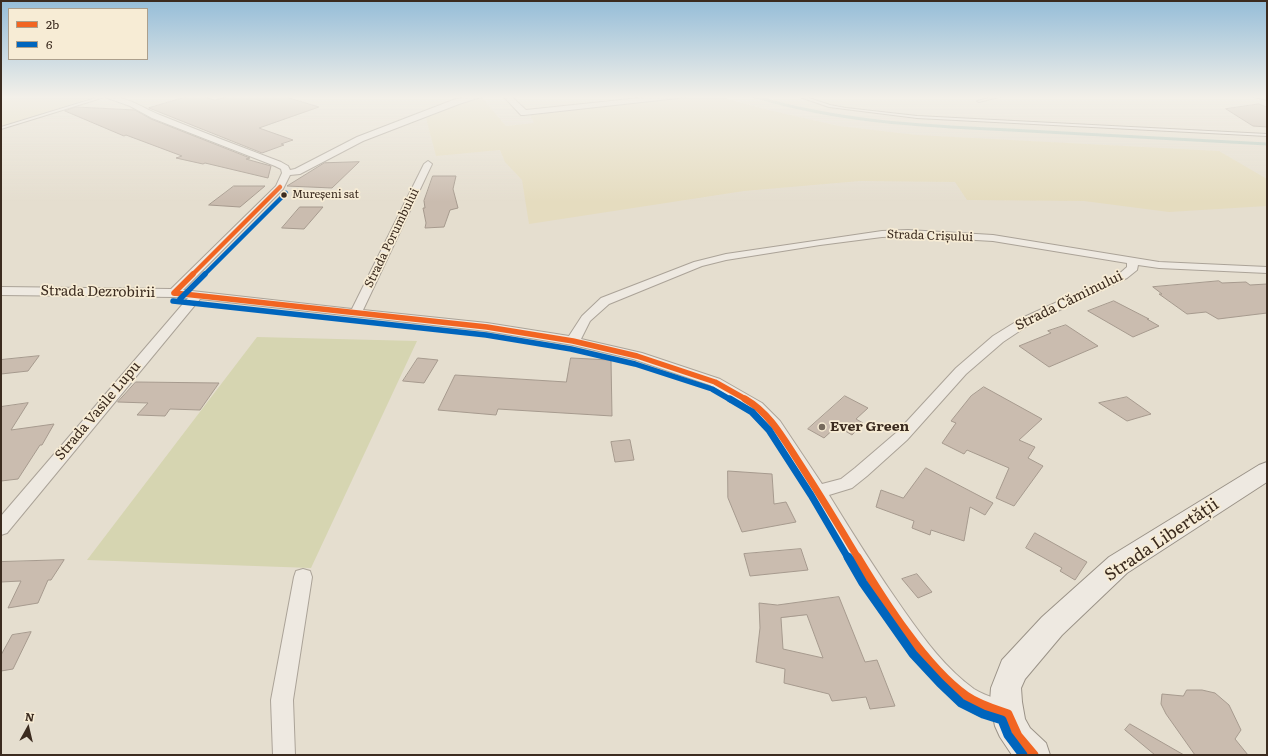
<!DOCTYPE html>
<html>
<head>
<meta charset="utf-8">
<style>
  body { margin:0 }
  #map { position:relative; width:1268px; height:756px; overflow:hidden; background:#e5decf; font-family:Literata,serif }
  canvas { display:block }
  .frame { position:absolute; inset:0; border:2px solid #3b2b1f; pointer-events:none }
  .legend { position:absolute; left:8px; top:8px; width:140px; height:52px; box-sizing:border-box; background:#f7ecd5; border:1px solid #ac9f8c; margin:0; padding:5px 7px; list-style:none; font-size:12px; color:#3b2b1f }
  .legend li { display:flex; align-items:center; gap:8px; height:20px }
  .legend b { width:20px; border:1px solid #ac9f8c }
  .north { position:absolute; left:8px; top:708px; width:40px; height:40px; -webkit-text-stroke:3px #f7ecd5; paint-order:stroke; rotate:8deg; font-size:11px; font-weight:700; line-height:16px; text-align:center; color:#3b2b1f }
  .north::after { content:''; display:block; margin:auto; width:14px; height:18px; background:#3b2b1f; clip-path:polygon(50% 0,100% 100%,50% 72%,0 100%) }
</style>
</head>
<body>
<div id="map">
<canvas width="1268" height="756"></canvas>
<div class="frame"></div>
<ul class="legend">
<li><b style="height:5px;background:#f26522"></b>2b</li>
<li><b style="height:5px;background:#0065bd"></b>6</li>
</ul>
<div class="north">N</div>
</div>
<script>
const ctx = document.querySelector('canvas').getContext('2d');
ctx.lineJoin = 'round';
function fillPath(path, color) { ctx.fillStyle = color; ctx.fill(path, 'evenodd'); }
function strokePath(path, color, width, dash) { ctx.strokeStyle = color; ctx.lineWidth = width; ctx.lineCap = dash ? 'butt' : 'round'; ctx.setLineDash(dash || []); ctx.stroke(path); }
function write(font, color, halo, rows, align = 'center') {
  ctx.font = font + ' Literata,serif'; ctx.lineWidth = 3.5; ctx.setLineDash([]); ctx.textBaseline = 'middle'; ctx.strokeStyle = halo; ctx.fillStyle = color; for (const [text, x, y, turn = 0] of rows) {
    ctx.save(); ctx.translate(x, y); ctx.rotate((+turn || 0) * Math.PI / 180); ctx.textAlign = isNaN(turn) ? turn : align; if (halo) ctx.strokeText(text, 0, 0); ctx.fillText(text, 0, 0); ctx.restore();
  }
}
fillPath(new Path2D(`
  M1 96H98L1 126Z
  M696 96H718L764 109 839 126 917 135 1219 151 1267 179V206L1169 212 1084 201 967 200 955 182 860 181 744 191 529 224 522 180 505 162 500 150 436 156 426 118 457 104 482 98 506 126 534 123 530 115Z`), '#e5dcbf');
fillPath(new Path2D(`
  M257 337 417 341 311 568 87 560Z`), '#d6d5b1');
strokePath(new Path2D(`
  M753 96C838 122 922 126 1010 130 1096 135 1181 139 1267 144`), '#bacbc0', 3);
const building = new Path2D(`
  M189 96H201L215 100 230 96 235 97 240 96H283L319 107 259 128 293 140 281 144 284 145 262 153 149 108Z
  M1259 104 1267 107V127L1253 126 1226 109Z
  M76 107 135 110 151 119 250 158 246 159 271 166 268 178 205 163 203 164 176 158 182 156 126 135 124 136 65 111Z
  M359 162 332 188 287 186 324 163Z
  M433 176H456L453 189 458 208 450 210 444 227 425 228 426 223 423 208H425L424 201Z
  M234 186H265L240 207 209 205Z
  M300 207H323L304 229 282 228Z
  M1219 281 1222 283 1246 282 1250 285 1267 284V313L1218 319 1206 312 1187 314 1159 294H1162L1153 287Z
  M1114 301 1149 319H1147L1159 326 1133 337 1088 311Z
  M1066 325 1098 346 1049 367 1019 346 1051 333 1048 331Z
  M39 356 28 371 1 374V360Z
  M418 358 438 360 424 383 403 381Z
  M571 358 611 360 612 416 498 409 496 415 438 410 455 375 566 382Z
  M136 382 219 383 200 410 170 409 165 416 137 415 148 403 118 402Z
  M984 387 1042 419 1019 440 1035 447 1028 458 1043 466 1014 506 996 498 1009 468 967 450 964 454 942 443 956 423 951 421 971 396Z
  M845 396 868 408 856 419 863 423 852 435 837 426 824 438 808 429Z
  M1127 397 1151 414 1127 421 1099 403Z
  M28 403 11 430 54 424 42 445H40L18 479 1 481V407Z
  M630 440 634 460 615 462 611 442Z
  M926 468 993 503 985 515 970 507 964 541 931 530 930 535 912 528 914 521 876 507 881 490 903 498Z
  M728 471 772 474 774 504 786 502 796 522 742 532 728 498Z
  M1035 533 1087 562 1075 580 1060 571 1062 568 1026 548Z
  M801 549 808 570 750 576 744 554Z
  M64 560 51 580H48L38 603 8 608 21 581 1 582V562Z
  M917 574 932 592 918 598 902 579Z
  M839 597 865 662 877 660 895 706 870 709 866 697 832 701 829 694 784 683 785 669 756 662 760 628 759 603 777 605ZM807 615 823 658 783 649 781 618Z
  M31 632 13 669 1 671V655L12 635Z
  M1187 690H1202L1215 693 1229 705 1241 730 1235 739 1248 755H1195L1166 714 1161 704 1162 694 1183 696Z
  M1130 724 1184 755H1155L1125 730Z`);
fillPath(building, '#cabcaf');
strokePath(building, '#a69a8e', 1);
const service = new Path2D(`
  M102 96H108L1 129V127Z
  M797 96H803L830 105 846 108 917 116 1267 134V136L917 118 829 107Z
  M996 96H1003L979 102 977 101Z
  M1253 96 1267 98V100L1254 97Z`);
const minor = new Path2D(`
  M102 96C129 96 138 106 160 115 200 131 241 147 281 162L288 166 290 170 295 169 357 137 453 100 471 96H484L459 104 363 141 300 174 290 175 283 189 183 290 352 309 424 164 428 161 432 164 363 310 487 323 569 336 582 316 601 298 694 262 726 254 882 231 908 230 993 235 1159 262 1267 267V273L1159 268 1138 265 1137 270 1127 278 1030 324 1003 342 966 374 907 440 867 476 852 488 829 495C853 534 878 574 905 612 924 639 946 669 974 689 987 697 1002 700 1016 706L1019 714 1016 722 1008 725 978 715 958 704 939 685 912 656 863 584 812 496 770 429 752 409 710 385 633 359 573 345 487 331 200 299 7 533 1 535V516L188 298 174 297 1 295V287L171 289 276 186 282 173 281 169 275 166 152 118 130 106ZM908 236 993 241 1127 263V267L1119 274 1022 318 993 336 956 368 897 432 855 468 841 479 822 484 780 421 762 403 720 379 642 353 581 339 590 321 609 304 702 266 726 260 820 245 882 237Z
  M503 96H511L526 110 658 96H682L678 98 524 115H521Z
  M303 569 310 571 312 577 293 700 295 755H273L271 700 294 577 296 571Z`);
const secondary = new Path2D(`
  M1267 462V482L1127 573 1062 635 1025 679 1021 688 1022 702 1025 719 1030 728 1046 743 1050 755H1012L1000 737 995 726 990 702 991 688 1002 660 1042 617 1109 557 1259 465Z`);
strokePath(service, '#aba398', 2);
strokePath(minor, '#aba398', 2);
strokePath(secondary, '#9b9388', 2);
fillPath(service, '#eee9e1');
fillPath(minor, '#eee9e1');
fillPath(secondary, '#eee9e1');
strokePath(new Path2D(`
  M192 275 280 187`), '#f26522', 4.5);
strokePath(new Path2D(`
  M174 293 487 327 573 341 637 356 715 382 747 400
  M174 293 193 274`), '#f26522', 5.5);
strokePath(new Path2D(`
  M745 399C771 414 784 440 800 464 820 495 839 526 858 558`), '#f26522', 7);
strokePath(new Path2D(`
  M857 557C883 600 925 667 966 696 979 705 993 709 1008 714
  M1008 714 1018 736 1034 755`), '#f26522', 9);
strokePath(new Path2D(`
  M204 275 286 193`), '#0065bd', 4.5);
strokePath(new Path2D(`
  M180 299 205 274
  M173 301 486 335 571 349 635 364 712 389 731 400`), '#0065bd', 5.5);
strokePath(new Path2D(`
  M730 399 752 412 769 430 811 495 848 558`), '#0065bd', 7);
strokePath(new Path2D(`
  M848 557 863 583 913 654 940 683 961 703 983 714 1002 720 1008 735 1023 755`), '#0065bd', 9);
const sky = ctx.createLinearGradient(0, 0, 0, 202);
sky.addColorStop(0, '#95bdd8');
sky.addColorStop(0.48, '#f3f0e9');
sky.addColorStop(1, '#f3f0e900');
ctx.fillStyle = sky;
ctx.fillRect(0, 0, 1268, 202);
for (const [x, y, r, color] of [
  [284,195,3.5,"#3b2b1f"],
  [822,427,4,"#766a5d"]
]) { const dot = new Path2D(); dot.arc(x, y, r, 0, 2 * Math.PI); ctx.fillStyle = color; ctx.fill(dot); strokePath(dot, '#f7ecd5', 1.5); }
write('11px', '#3b2b1f', '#f7ecd5', [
  ["Mureșeni sat",292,195]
], 'left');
write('12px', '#3b2b1f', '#f7ecd5', [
  ["Strada Crișului",930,236,2],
  ["Strada Porumbului",392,238,-64]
]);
write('14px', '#3b2b1f', '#f7ecd5', [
  ["Strada Dezrobirii",98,292,1],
  ["Strada Căminului",1069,301,-26],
  ["Strada Vasile Lupu",98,411,-50]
]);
write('bold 14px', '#3b2b1f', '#f7ecd5', [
  ["Ever Green",830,427]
], 'left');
write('17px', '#3b2b1f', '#f7ecd5', [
  ["Strada Libertății",1162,540,-34]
]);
</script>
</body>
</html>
